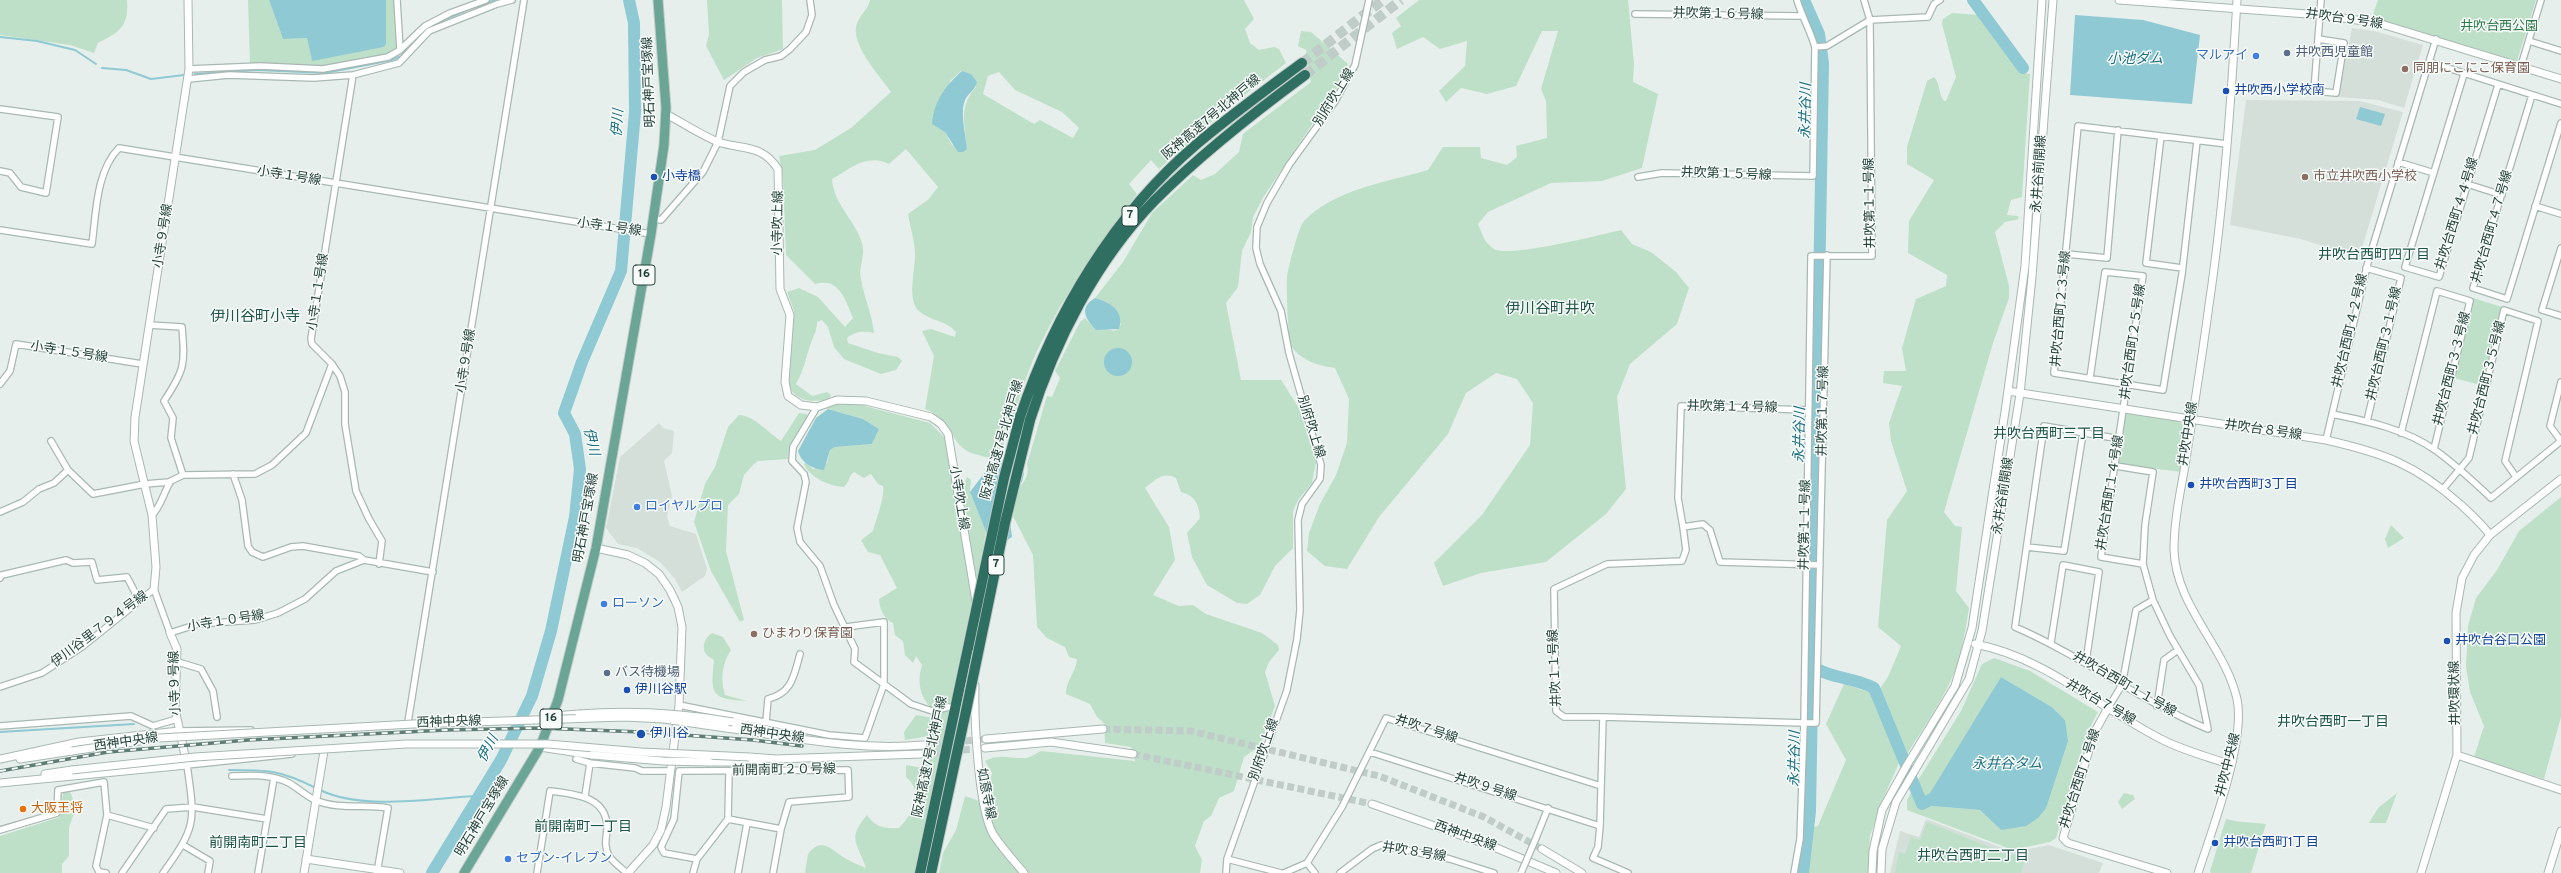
<!DOCTYPE html>
<html>
<head>
<meta charset="utf-8">
<style>
  body { margin:0 }
  canvas { display:block; background:#e6efeb }
</style>
</head>
<body>
<canvas width="2561" height="873"></canvas>
<script>
const ctx = document.querySelector('canvas').getContext('2d');
ctx.lineJoin = 'round';
function fillPath(path, color) { ctx.fillStyle = color; ctx.fill(path, 'evenodd'); }
function strokePath(path, color, width, dash) { ctx.strokeStyle = color; ctx.lineWidth = width; ctx.lineCap = dash ? 'butt' : 'round'; ctx.setLineDash(dash || []); ctx.stroke(path); }
function write(font, color, halo, rows, align = 'center') {
  ctx.font = font + ' Overpass,"Noto Sans JP",sans-serif'; ctx.lineWidth = 3; ctx.setLineDash([]); ctx.textBaseline = 'middle'; ctx.strokeStyle = halo; ctx.fillStyle = color; for (const [text, x, y, turn = 0] of rows) {
    ctx.save(); ctx.translate(x, y); ctx.rotate((+turn || 0) * Math.PI / 180); ctx.textAlign = isNaN(turn) ? turn : align; if (halo) ctx.strokeText(text, 0, 0); ctx.fillText(text, 0, 0); ctx.restore();
  }
}
fillPath(new Path2D(`
  M2352 28 2374 31 2423 45 2404 108 2378 100 2338 97Z
  M2246 100 2360 101 2403 112 2359 258 2301 239 2230 225Z
  M659 423 663 428 674 431 672 453 664 461 672 496 667 517 670 526 696 534 707 569 705 576 682 592 675 579 660 562 637 548 618 544 606 528 620 457Z
  M1926 819 2013 852 2049 845 2103 863 2099 873H1890L1900 831 1919 837Z`), '#d4dfda');
fillPath(new Path2D(`
  M0 0H127C129 26 120 32 98 43L94 53 70 45 0 35Z
  M248 0H269L283 39 307 38 312 60 384 47 386 0H394L397 50 387 55 318 66 250 64Z
  M707 0H782L783 49 757 58 724 80 706 46 709 34Z
  M870 0H1244L1254 19 1245 29 1250 43 1259 50 1274 47 1279 49 1286 63 1220 114 1159 169 1151 160 1129 184 1137 194C1099 243 1064 294 1037 351 1021 386 1013 424 997 460 988 457 975 455 967 451 949 440 951 418 925 409L934 356 922 331 931 329 955 337 956 332C946 320 930 321 919 311 906 300 916 267 915 251 914 239 910 226 908 214L929 199 938 187 906 149 889 164C867 153 851 168 832 179 833 202 854 220 861 240 867 256 858 265 861 279 864 297 872 314 874 333 862 331 857 331 847 338L848 343 878 353 898 357 902 361 896 370 881 374 844 359 834 347 828 327 822 320 817 322C817 330 814 335 811 343 806 357 804 370 796 384L812 396 827 392 831 395 829 400C810 402 794 402 787 382L794 311 787 292 799 288 818 297 845 327 853 318C845 299 839 277 815 284L786 255 783 178 779 156 815 150 851 128 891 92C879 75 847 41 858 21 862 13 868 9 870 0ZM961 71 971 74 976 87C958 107 965 125 967 149L952 145 945 132 950 81ZM999 72 1015 90 1062 112 1079 128 1073 138 1040 120 1034 124 983 94 988 76Z
  M1419 0H1628L1634 64 1633 82 1658 94 1642 168 1602 181 1551 183 1488 212 1478 224C1482 233 1484 243 1494 249 1509 258 1600 235 1621 230L1632 244 1651 252 1676 272 1689 288 1677 324 1630 364 1617 397 1626 489 1606 514 1546 562 1481 573 1443 586 1434 563 1482 515 1530 445 1533 403 1517 379 1496 373 1466 393 1448 434 1379 517 1347 569 1325 566 1307 551 1309 533 1320 504 1336 475 1347 443 1349 399 1335 368C1319 366 1299 360 1291 345 1288 340 1286 283 1287 276 1289 266 1298 228 1304 221 1335 189 1387 182 1428 170L1443 147H1480L1481 158 1507 165 1517 157 1516 146 1547 138 1546 101 1541 89 1558 31H1542L1516 86 1487 94 1461 88 1446 102 1439 91 1465 66 1467 41 1440 49 1423 37 1397 49 1392 33 1401 26 1396 18Z
  M2378 0H2536L2517 61 2372 17Z
  M1952 13 1980 15 2023 73 2030 74 2022 197 2011 200 2007 215 2018 216 2019 219 2005 222 1995 232 2009 286V298L1993 343 1944 512 1955 526 1962 527 1956 591 1969 608C1966 627 1963 645 1958 662 1947 696 1924 726 1906 756L1878 691 1888 677 1901 646 1878 627 1887 520 1907 491 1891 441 1889 423 1902 386 1883 383 1884 371H1906L1902 348 1916 299 1946 286 1947 275 1908 253 1909 221 1934 180 1907 164V147L1927 81 1934 77C1941 84 1938 94 1944 101H1946L1956 77 1942 24 1943 19Z
  M1301 31 1311 32 1348 64 1340 83 1264 196 1253 217 1251 232 1242 251 1238 287 1226 303 1241 380H1281L1299 408 1316 462 1312 483 1298 500 1293 511V548L1275 566 1260 595 1247 604 1237 603 1207 585 1192 557 1187 533 1200 518C1199 505 1195 495 1181 492L1176 478C1163 471 1155 480 1145 488L1169 527 1175 560 1153 595 1179 606 1193 605 1206 614 1262 633 1278 645 1279 650 1269 662 1265 672 1275 706 1260 746 1244 757 1234 791 1219 798 1211 816 1204 821 1195 846 1202 860 1200 873H939L943 853 956 830 965 796 979 801 989 784 992 773 985 761C999 753 1012 759 1026 758 1031 757 1037 753 1041 751L1135 761 1131 747 1105 743 1104 723 1097 717 1090 704 1066 694C1066 679 1076 673 1077 659L1069 657 1065 647 1047 638 1037 627 1033 555 1013 516 1019 486C1026 482 1029 472 1027 464L1047 396 1052 397 1060 378 1055 371 1080 322 1085 318 1096 330 1105 329 1115 331 1121 325C1117 308 1111 302 1095 298L1123 262 1152 213 1193 175 1201 180 1215 174 1239 152 1243 134 1311 82 1306 50 1298 46Z
  M2473 298 2502 307 2484 386 2454 378Z
  M840 403 861 405 930 423 946 439 973 596 914 873H805L808 854C821 837 831 849 843 857 850 861 858 865 866 868 858 843 846 839 867 815 875 827 884 829 899 828 913 813 925 793 906 777V765L923 768 930 736 905 740 904 732 916 715 935 718 937 713C921 701 916 684 922 665L916 656 913 663 905 655 903 641 895 635 893 623C883 618 880 610 879 599L897 588 880 555 868 552 861 540 873 531C876 519 885 497 883 486L878 484 871 474 864 478 854 472C848 476 850 482 844 487 829 486 810 478 804 464L806 462 813 469 827 463 830 450 835 447 872 444 879 429 863 419 825 408Z
  M799 413 807 414V419L789 449 788 459 758 461 754 464 744 475 739 494 728 505 726 551 744 620 740 622 711 571 694 522 705 484 715 467 728 427 739 415C755 416 767 432 781 441Z
  M2126 413 2177 421 2184 425 2186 435 2181 472 2119 464Z
  M967 477 971 480 970 492 986 531 977 580C972 553 955 501 967 477Z
  M2561 497V717L2544 779 2474 757 2484 726 2470 692 2466 666 2468 626 2476 598 2497 570 2519 531Z
  M2391 525 2404 538 2388 548 2385 539Z
  M712 633 723 637 731 650C722 663 720 679 725 695L747 701C712 699 710 696 714 660 712 658 708 657 706 654 701 647 705 637 712 633Z
  M1994 658 2030 671 2098 712 2088 731 2056 838 2050 842 2013 850 1907 810V800L1915 785 1961 711 1982 664ZM2001 677 2052 707 2065 720 2001 830 1980 810 1932 806 1930 802Z
  M1844 684 1872 693 1899 763 1882 801 1870 836 1868 873H1807L1813 827 1818 826 1846 760 1826 724Z
  M70 791 76 807 69 828V856L62 864V873H0V836L60 817 63 793Z
  M2124 793 2133 795 2135 799 2122 809 2118 802Z
  M2397 793 2386 823H2369L2378 808Z
  M2226 819C2240 823 2252 822 2266 824L2251 873H2211L2210 871Z
  M1927 822 2009 855 2027 854 2021 873H1895L1899 852 1905 854 1911 837 1920 840Z`), '#bfe0c8');
fillPath(new Path2D(`
  M269 0H386V44L384 47 312 61 307 38 283 39Z
  M2075 15 2143 20 2200 35 2192 104 2070 95Z
  M962 71 971 74 977 82C975 90 970 92 966 98 959 111 966 135 967 149L963 152H958L945 132 932 124C934 101 945 86 962 71Z
  M2360 107 2385 114 2381 126 2356 119Z
  M1095 298C1110 302 1125 311 1119 329L1096 330C1086 319 1078 308 1095 298Z
  M1104 362a14 14 0 1 1 28 0a14 14 0 1 1-28 0Z
  M828 409 863 419 879 429 872 444 835 447 830 450 824 470C813 469 801 463 798 451L816 418Z
  M995 459 1024 473 1022 482 1014 486 1009 513 1012 537 993 549 970 492Z
  M2001 677 2052 707 2065 720 2068 741 2046 808 2038 818 2026 826 2001 830 1980 810 1932 806 1927 798Z`), '#8ec9d4');
strokePath(new Path2D(`
  M486 3 495 0
  M434 24 467 10
  M0 37 37 41 75 50 96 64
  M102 68 126 70 151 79 184 75
  M195 74 257 70 325 73 392 60 401 56 421 33
  M0 732 134 724
  M229 770C269 770 280 770 316 788
  M320 790C364 811 431 798 478 796`), '#8ec9d4', 2);
strokePath(new Path2D(`
  M1973 0 2023 68
  M1812 666C1831 679 1854 677 1874 688L1922 804 1943 793
  M432 873 501 760 532 696 551 631 575 517 580 469 575 434 564 413 582 362 621 271 635 112 634 23 629 0
  M1803 873 1810 811 1823 63 1819 34 1804 0`), '#8ec9d4', 12);
strokePath(new Path2D(`
  M1103 729 1191 731 1379 776 1484 817 1542 849
  M923 745 986 739
  M921 754 985 748
  M1133 754 1372 804`), '#bfccc8', 7, [7, 3.5]);
strokePath(new Path2D(`
  M1302 63 1383 0
  M1305 75 1401 0`), '#bfccc8', 10, [10, 5]);
const minor = new Path2D(`
  M397 0 400 50
  M1635 14 1801 16
  M2318 39 2344 43 2336 93 2314 91 2321 0
  M2529 41 2561 51
  M1815 47 1827 46 1870 20 1928 17 1934 4 1940 0
  M2429 62 2561 104
  M2521 66 2541 0
  M189 69 260 66 323 69 388 57 400 50 425 26 450 13 486 0
  M2464 74 2405 267 2439 277 2498 85
  M353 75 311 339 312 344 332 364 340 376 345 392V424L356 491 369 519 382 541 379 564
  M188 79 229 75 314 78 353 75 399 63 429 31 497 4 512 0
  M2532 95 2473 288 2507 299 2561 123
  M0 109 58 117 46 193 21 187 10 173 0 171
  M2161 136 2146 263 2182 268
  M2197 141 2182 274 2163 390 2054 373 2078 126 2227 144
  M2398 162 2434 173
  M1638 177 1662 173 1813 176 1815 47C1810 30 1802 17 1797 0
  M2467 184 2502 195
  M2535 206 2561 214
  M654 219 661 220 703 172 718 142 730 86 744 72 765 60 781 56 790 49 806 32 812 15 810 0
  M0 230 92 244C96 214 96 171 119 148L651 234
  M2561 248 2542 310 2561 316
  M2067 254 2107 258 2118 130
  M2366 268 2401 278 2367 421
  M149 325 182 327C185 364 185 370 164 401L173 418 171 438 183 475
  M2090 378 2105 272 2143 276 2101 557 2143 564
  M2561 382 2550 426 2561 441
  M0 384 10 371 16 344 142 364
  M817 407 793 447 792 461 804 474 806 482 797 528 800 542 820 566 834 605 855 649 854 662 911 704 932 711 949 707
  M2332 414C2367 421 2405 429 2435 450 2455 464 2473 481 2491 498L2561 441
  M2401 433 2437 291 2470 301 2434 449
  M2326 440 2368 262 2436 39
  M51 441 68 470 93 494 145 484 169 482 183 475 255 474 272 465 306 433 332 364
  M2116 466 2153 472 2145 525 2143 564 2153 600 2170 636 2199 685 2208 729C2140 701 2082 656 2015 627L2044 426 2120 439
  M233 474 242 500 248 546 252 552 263 557 291 547 303 546 359 556 364 560
  M2443 489 2469 458 2504 310 2538 321 2505 461 2516 477
  M0 512 23 502 39 489 54 483 68 470
  M152 515C161 507 164 491 171 481
  M1683 527 1678 498 1681 406 1808 410
  M2027 547 2064 551 2083 433
  M0 578 2 575 66 560 73 563 92 562 97 580 127 577 139 600
  M2051 642 2063 565 2099 572 2086 662
  M178 662 201 669 213 691 217 717
  M0 687 42 673 82 647 154 589 170 633 198 624 255 620 278 613 305 599 336 571 364 560 433 572
  M679 705 829 735 865 738 884 684V622L846 627
  M2157 706 2164 660 2178 650
  M2108 708 2122 685 2136 610 2153 600
  M1603 717 1804 723 1811 256H1872L1870 20 1864 0
  M408 722 524 0
  M766 722 768 699C792 693 794 676 800 654
  M0 726 131 716 153 726 177 719
  M179 731 251 730
  M1370 752 1600 826
  M576 759 590 763
  M232 776C251 775 271 774 289 783 298 788 306 796 315 800 338 810 364 804 388 808L377 873
  M585 796 590 763 635 768 642 771H670
  M107 815 154 828
  M728 819 781 829
  M0 830 57 813 58 790 104 782 107 815 96 866 99 872 106 873
  M1536 838 1548 808
  M183 845 210 861 208 873
  M697 859 664 853 661 847 674 819 679 771 848 770 849 797 789 802 781 829 773 873
  M1227 859 1281 873
  M1307 863 1315 873
  M122 873 166 809 193 807 267 819
  M163 873C197 826 195 822 187 765L292 754
  M258 873 274 778
  M537 873 550 791C574 794 608 796 607 829 606 839 604 847 609 856 613 862 621 868 627 873
  M693 873 697 859 728 819 729 772
  M738 873 747 823
  M1226 873 1227 859 1287 690 1297 639 1300 610 1298 520 1302 504 1320 479 1321 465 1289 353 1281 311 1260 264 1256 248 1257 227 1267 203 1289 165 1334 103 1355 65 1369 0
  M1284 873 1307 863 1342 807 1386 718 1601 786
  M1340 873 1372 849 1381 845 1450 859 1494 873
  M1628 873 1593 858 1598 847 1600 826 1603 717H1564L1556 711 1554 589 1607 564 1682 561 1686 550 1683 527 1703 524 1710 530 1720 562 1820 565
  M1794 873 1800 839 1804 723H1816L1827 255`);
const tertiary = new Path2D(`
  M2119 0 2321 15 2378 23 2561 79
  M666 114C683 123 701 135 718 142 743 150 762 144 778 169L780 289 790 315 785 382 788 396 801 405 817 407 837 400 866 401 931 417 941 424 948 434 976 601
  M2008 391 2326 440C2383 453 2415 464 2460 504 2471 514 2481 523 2490 535
  M596 548 628 555 645 563 659 574 670 590 678 607 682 627 679 705 666 807 661 830 653 845 628 873
  M154 589 156 567 152 515 134 441 135 417 189 69 188 0
  M1975 644C2045 657 2102 710 2165 741 2185 751 2209 757 2231 765
  M975 685C974 718 978 807 993 834 1002 848 1014 861 1024 873
  M2108 708 2094 733 2063 838 2068 843 2167 873
  M553 716 579 714
  M733 722 768 730
  M726 728C792 737 856 751 923 745
  M986 739 1103 729
  M540 747 592 755
  M985 748 1051 742 1133 754
  M2457 755 2561 790
  M749 757 776 759 921 754
  M0 759 79 742 179 731
  M20 759 72 751
  M709 762H761
  M45 774 72 770
  M0 783 187 765 175 709 177 649 170 633
  M1372 804 1494 847 1556 873
  M1542 849 1582 873
  M306 859 400 873
  M304 873 324 751
  M1872 873 1873 851 1882 810 1907 765 1955 686 1972 628 2006 405 2025 266 2042 0
  M1881 873 1882 849 1896 802 1969 679 1982 631 2020 394 2032 277 2053 0
  M2198 873C2212 830 2246 741 2237 699 2225 646 2176 607 2174 550 2174 522 2180 493 2185 466 2193 412 2202 359 2209 305 2224 204 2231 102 2237 0
  M2421 873 2457 755 2456 613 2462 578 2474 555 2490 535 2561 479
  M2548 873 2561 831`);
const primary = new Path2D(`
  M464 873 540 747 558 700 596 548 651 234 664 145 666 108 658 0`);
const motorway = new Path2D(`
  M1020 417C1055 313 1114 214 1198 143 1231 115 1267 89 1302 63
  M1030 420C1055 341 1096 261 1154 201 1201 154 1252 114 1305 75
  M920 873 968 648
  M931 873 966 711`);
strokePath(minor, '#a8b8b2', 8);
strokePath(tertiary, '#a8b8b2', 9);
strokePath(primary, '#c2cac8', 11);
strokePath(motorway, '#c2cac8', 12);
strokePath(minor, '#fff', 5.5);
strokePath(tertiary, '#fff', 7);
strokePath(primary, '#6aa596', 9);
strokePath(motorway, '#2f6f62', 10);
const rail = new Path2D(`
  M0 771 108 752 248 740 446 730 540 728 641 732 753 740 802 746`);
strokePath(rail, '#5f7d75', 3.5);
strokePath(rail, '#f7fbf9', 2, [6]);
const minorBridge = new Path2D(`
  M1521 873 1536 838`);
const tertiaryBridge = new Path2D(`
  M579 714C632 710 681 713 733 722
  M72 751 159 738 413 724 624 717 664 719 726 728
  M592 755 663 761 709 762
  M72 770 195 757 406 744H548L641 752 749 757`);
const motorwayBridge = new Path2D(`
  M968 648 1004 478 1020 417
  M966 711 1005 523 1030 420`);
strokePath(minorBridge, '#a8b8b2', 8, []);
strokePath(tertiaryBridge, '#a8b8b2', 9, []);
strokePath(motorwayBridge, '#c2cac8', 12, []);
strokePath(minorBridge, '#fff', 5.5);
strokePath(tertiaryBridge, '#fff', 7);
strokePath(motorwayBridge, '#2f6f62', 10);
for (const [x, y, r, color] of [
  [2287,53,4,"#5c6f8a"],
  [2256,56,4,"#3f7fe0"],
  [2405,69,4,"#8d6e63"],
  [2226,91,4,"#1a4fb4"],
  [654,177,4,"#1a4fb4"],
  [2305,177,4,"#8d6e63"],
  [2191,485,4,"#1a4fb4"],
  [637,507,4,"#3f7fe0"],
  [604,604,4,"#3f7fe0"],
  [754,634,4,"#8d6e63"],
  [2447,641,4,"#1a4fb4"],
  [607,673,4,"#5c6f8a"],
  [627,690,4,"#1a4fb4"],
  [641,734,5,"#1a4fb4"],
  [23,809,4,"#e8710a"],
  [2215,843,4,"#1a4fb4"],
  [508,859,4,"#3f7fe0"]
]) { const dot = new Path2D(); dot.arc(x, y, r, 0, 2 * Math.PI); ctx.fillStyle = color; ctx.fill(dot); strokePath(dot, '#f7fbf9', 1.5); }
for (const [x, y, w] of [
  [1130,216,16],
  [644,275,22],
  [996,565,16],
  [551,719,22]
]) { const box = new Path2D(); box.roundRect(x - w / 2, y - 10, w, 20, 3); ctx.fillStyle = '#f7fbf9'; ctx.fill(box); strokePath(box, '#24423a', 1); }
write('bold 12px', '#24423a', null, [
  ["7",1130,216],
  ["16",644,275],
  ["7",996,565],
  ["16",551,719]
]);
write('13px', '#24423a', '#f7fbf9', [
  ["井吹第１６号線",1718,15,1],
  ["井吹台９号線",2344,20,8],
  ["明石神戸宝塚線",650,82,-92],
  ["別府吹上線",1335,98,-58],
  ["阪神高速7号北神戸線",1212,118,-40],
  ["永井谷前開線",2040,174,-86],
  ["井吹第１５号線",1726,175,2],
  ["小寺１号線",289,177,9],
  ["井吹第１１号線",1871,203,-91],
  ["井吹台西町４４号線",2458,214,-73],
  ["小寺吹上線",779,223,-89],
  ["井吹台西町４７号線",2493,227,-74],
  ["小寺１号線",609,228,8],
  ["小寺９号線",164,236,-81],
  ["小寺１１号線",319,292,-81],
  ["井吹台西町２３号線",2062,309,-85],
  ["井吹台西町４２号線",2351,331,-77],
  ["井吹台西町２５号線",2134,342,-82],
  ["井吹台西町３１号線",2385,344,-77],
  ["小寺１５号線",69,353,9],
  ["小寺９号線",467,361,-81],
  ["井吹台西町３３号線",2453,369,-76],
  ["井吹台西町３５号線",2488,378,-76],
  ["井吹第１４号線",1732,408,1],
  ["井吹第１７号線",1824,411,-89],
  ["別府吹上線",1310,427,73],
  ["井吹台８号線",2263,431,8],
  ["井吹中央線",2189,434,-81],
  ["阪神高速7号北神戸線",1003,440,-74],
  ["井吹台西町１４号線",2111,493,-81],
  ["永井谷前開線",2004,496,-81],
  ["小寺吹上線",958,498,81],
  ["明石神戸宝塚線",587,518,-80],
  ["井吹第１１号線",1806,525,-89],
  ["小寺１０号線",226,622,-9],
  ["伊川谷里７９４号線",100,630,-37],
  ["井吹１１号線",1556,668,-93],
  ["小寺９号線",176,683,-92],
  ["井吹台西町１１号線",2124,685,30],
  ["井吹環状線",2456,693,-91],
  ["井吹台７号線",2100,703,30],
  ["西神中央線",449,723,-2],
  ["井吹７号線",1426,730,18],
  ["西神中央線",772,735,8],
  ["西神中央線",126,743,-8],
  ["別府吹上線",1265,750,-71],
  ["阪神高速7号北神戸線",931,757,-78],
  ["井吹中央線",2229,765,-76],
  ["前開南町２０号線",784,771,-1],
  ["井吹台西町７号線",2081,779,-72],
  ["井吹９号線",1485,788,18],
  ["如意寺線",985,794,79],
  ["明石神戸宝塚線",483,817,-59],
  ["西神中央線",1465,837,20],
  ["井吹８号線",1414,853,9]
]);
write('13px', '#2d7a4b', '#f7fbf9', [
  ["井吹台西公園",2499,27]
]);
write('13px', '#4e5e75', '#f7fbf9', [
  ["井吹西児童館",2295,53],
  ["バス待機場",615,673]
], 'left');
write('13px', '#366cbe', '#f7fbf9', [
  ["マルアイ",2248,56,"right"],
  ["ロイヤルプロ",645,507],
  ["ローソン",612,604],
  ["セブン-イレブン",516,859]
], 'left');
write('13px', '#785e54', '#f7fbf9', [
  ["同朋にこにこ保育園",2413,69],
  ["市立井吹西小学校",2313,177],
  ["ひまわり保育園",762,634]
], 'left');
write('13px', '#164399', '#f7fbf9', [
  ["井吹西小学校南",2234,91],
  ["小寺橋",662,177],
  ["井吹台西町3丁目",2199,485],
  ["井吹台谷口公園",2455,641],
  ["伊川谷駅",635,690],
  ["伊川谷",650,734],
  ["井吹台西町1丁目",2223,843]
], 'left');
write('13px', '#c56008', '#f7fbf9', [
  ["大阪王将",31,809]
], 'left');
write('italic 14px', '#1c6f80', '#f7fbf9', [
  ["小池ダム",2135,60],
  ["永井谷川",1807,111,-89],
  ["伊川",619,123,-86],
  ["永井谷川",1801,435,-89],
  ["伊川",590,442,76],
  ["伊川",489,749,-62],
  ["永井谷川",1796,759,-89],
  ["永井谷タム",2007,765]
]);
write('14px', '#1f5548', '#f7fbf9', [
  ["井吹台西町四丁目",2374,256],
  ["井吹台西町三丁目",2049,435],
  ["井吹台西町一丁目",2333,723],
  ["前開南町一丁目",583,828],
  ["前開南町二丁目",258,844],
  ["井吹台西町二丁目",1973,857]
]);
write('15px', '#1f5548', '#f7fbf9', [
  ["伊川谷町井吹",1550,310],
  ["伊川谷町小寺",255,318]
]);
</script>
</body>
</html>
